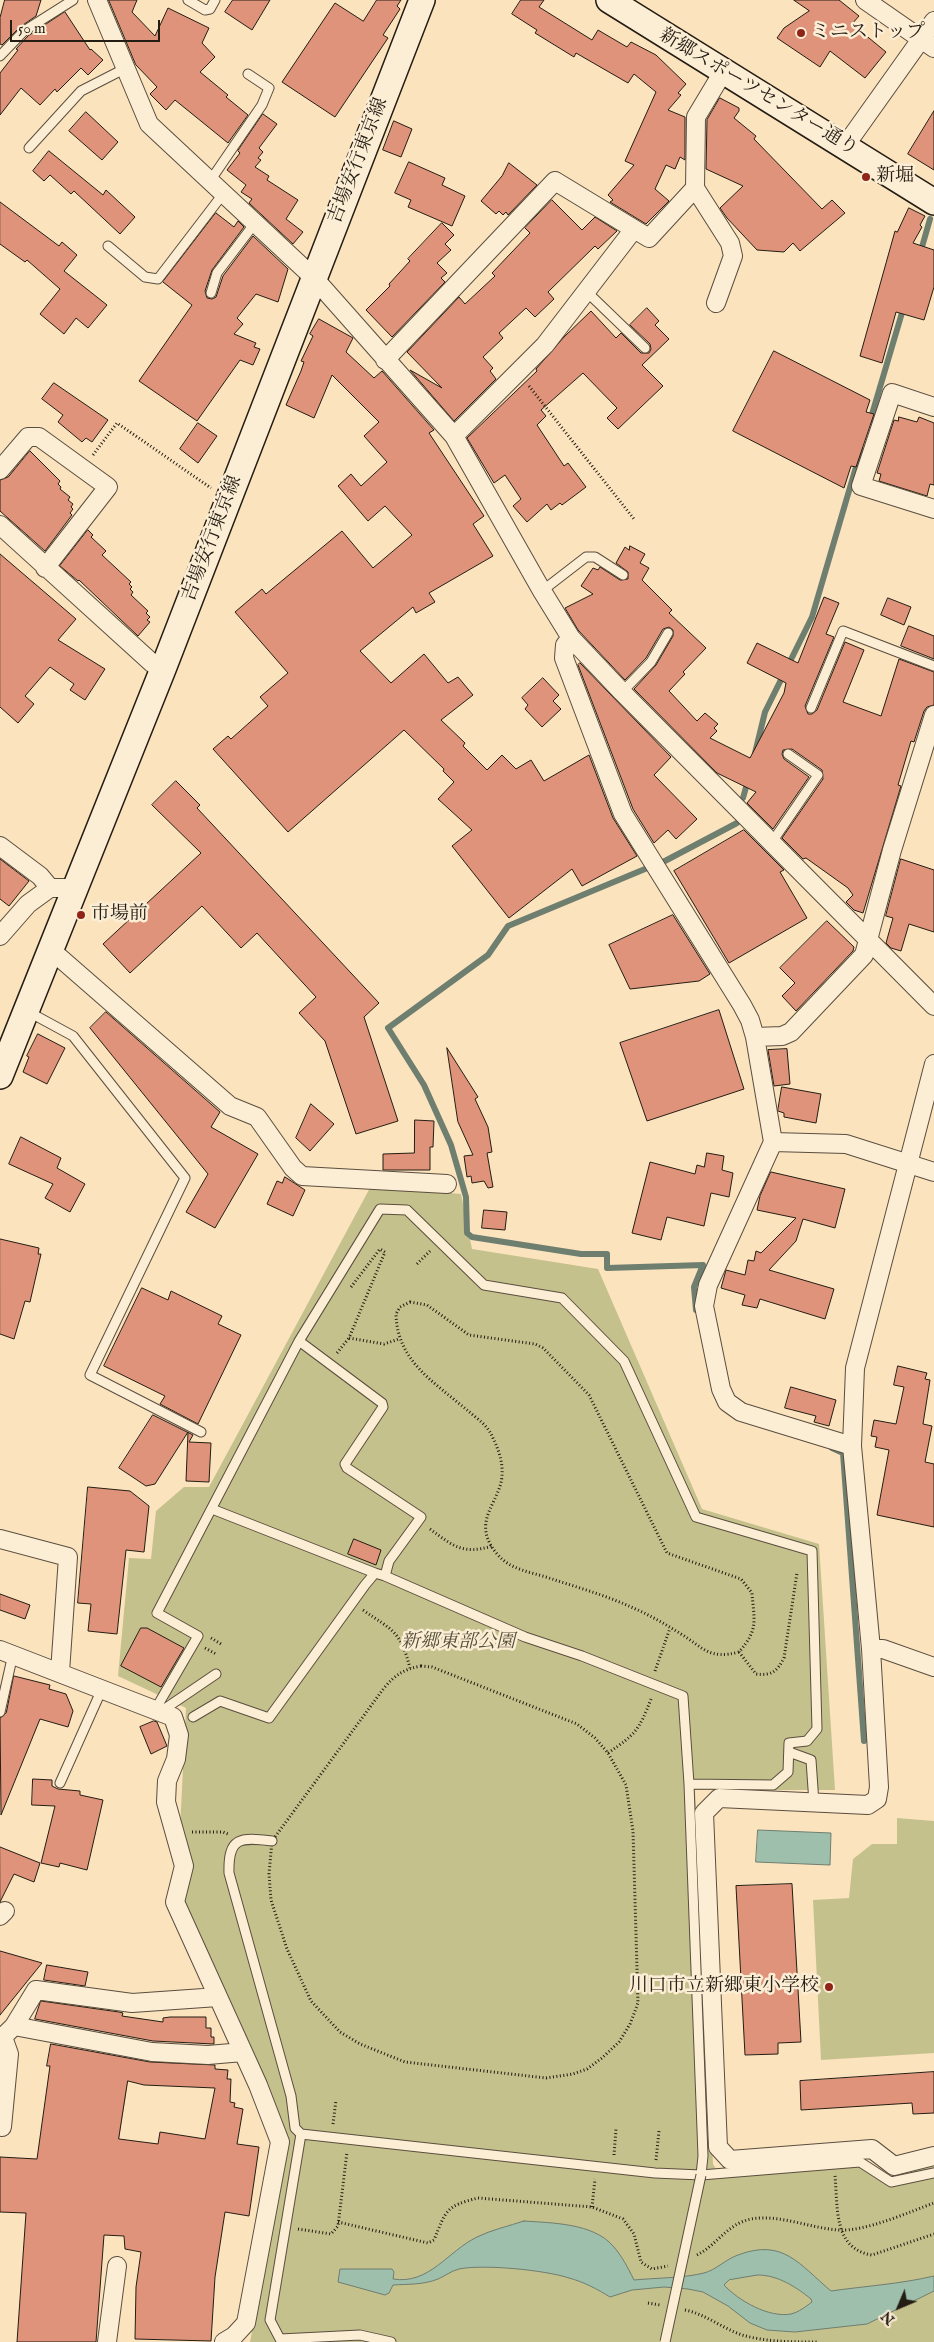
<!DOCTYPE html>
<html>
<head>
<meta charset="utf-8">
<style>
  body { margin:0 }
  #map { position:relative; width:934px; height:2342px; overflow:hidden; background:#fbe3be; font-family:"IM FELL English",serif }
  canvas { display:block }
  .north { position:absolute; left:874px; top:2282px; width:50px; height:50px; -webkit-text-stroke:4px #fcedd5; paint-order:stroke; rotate:225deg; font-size:14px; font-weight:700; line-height:20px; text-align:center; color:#241d13 }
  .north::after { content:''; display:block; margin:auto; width:18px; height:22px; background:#241d13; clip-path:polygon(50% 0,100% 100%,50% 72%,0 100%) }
  .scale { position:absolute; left:10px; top:20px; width:150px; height:22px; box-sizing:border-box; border:2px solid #241d13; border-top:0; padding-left:6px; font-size:15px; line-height:18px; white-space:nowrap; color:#241d13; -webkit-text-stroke:4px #fcedd5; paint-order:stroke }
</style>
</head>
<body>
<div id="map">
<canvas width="934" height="2342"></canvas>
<div class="north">N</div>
<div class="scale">50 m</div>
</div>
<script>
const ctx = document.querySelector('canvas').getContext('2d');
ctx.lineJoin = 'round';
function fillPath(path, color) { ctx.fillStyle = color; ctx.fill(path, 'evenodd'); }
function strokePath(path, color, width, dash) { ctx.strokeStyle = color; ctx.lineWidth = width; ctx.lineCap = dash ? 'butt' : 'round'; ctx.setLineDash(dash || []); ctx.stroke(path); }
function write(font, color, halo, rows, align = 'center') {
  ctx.font = font + ' "IM FELL English","Noto Serif JP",serif'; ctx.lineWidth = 5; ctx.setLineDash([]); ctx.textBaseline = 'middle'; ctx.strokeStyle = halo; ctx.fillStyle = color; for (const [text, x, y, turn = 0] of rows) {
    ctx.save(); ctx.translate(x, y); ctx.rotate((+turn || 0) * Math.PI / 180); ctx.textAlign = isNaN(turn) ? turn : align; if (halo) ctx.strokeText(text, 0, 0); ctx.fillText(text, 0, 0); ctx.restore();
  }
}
fillPath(new Path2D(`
  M371 1186 461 1194 472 1249 598 1269 702 1509 819 1544 835 1790H695L713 2164 716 2169 860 2157 886 2178 934 2166V2342H250L288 2138 238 2017 182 1897 191 1854 180 1829 186 1708 118 1676 129 1558 151 1559 156 1511 184 1487H209Z
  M897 1818 934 1821V2053L821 2060 813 1900 849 1898 853 1859 872 1844H897Z`), '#c5c18d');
const water = new Path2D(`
  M758 1830 831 1833 830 1865 756 1862Z
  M524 2221C552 2223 593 2223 613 2246 622 2256 628 2268 634 2280 654 2278 685 2278 704 2273 716 2270 726 2259 738 2255 783 2238 799 2264 831 2291 866 2286 900 2284 934 2276V2291L867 2324 795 2332 767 2330 750 2323 728 2306 703 2292 688 2289 664 2287 632 2290 610 2297C597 2289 584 2282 569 2278 545 2270 483 2264 459 2269 451 2271 445 2276 438 2279 423 2285 408 2284 393 2285L389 2293 385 2295 338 2282 340 2269H392L394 2272 393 2279C429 2285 448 2251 477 2237 491 2230 509 2226 524 2221ZM758 2275C778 2275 796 2287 811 2299L812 2302C805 2307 799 2312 791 2314 769 2318 739 2301 724 2285L729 2280Z`);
fillPath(water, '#9fbfad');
strokePath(water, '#6e7e6f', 1);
strokePath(new Path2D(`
  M920 254 930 219
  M870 421 904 306
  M755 753 765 712 812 617 861 450
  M743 798 748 780
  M663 862 737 823
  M645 869 508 926 488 955 388 1028 424 1085 451 1145 466 1197 467 1233 472 1237 581 1254H607V1268L703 1265 694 1287 696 1310
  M832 1448 843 1453 864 1741`), '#6e7e6f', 6);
const building = new Path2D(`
  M5 0H41L36 16 20 27 2 45 0 44V18Z
  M109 0H137L132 12 155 36 168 8 209 28 202 43 215 57 200 72 228 95 226 97 248 115 228 143 175 100 166 110 150 94 157 87 136 65Z
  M233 0H270L252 30 225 12Z
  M377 0H401L397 6 400 9 383 35 388 38 335 117 282 82 335 3 363 21Z
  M521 0H544L539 7 592 40 598 30 627 47 631 42 656 55 686 84 678 93 681 95 668 110 685 117V160L680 157 675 169 666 165 655 189 669 201 646 224 610 202 613 200 608 195 634 165 625 161 656 92 634 74 628 83 576 53 574 57 535 33 537 30 512 14Z
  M794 0H839L859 16 852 24 886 52 865 78 830 51 820 67 777 38 784 28 809 11Z
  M65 12 90 50 91 49 103 60 88 75 81 68 57 92 55 89 40 105 21 88 0 115V73L18 50 16 49 28 36Z
  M720 98 739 108V111L734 118 756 136 754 139 822 209 832 200 845 213 800 251 793 243 784 252 757 250 727 218 720 208 743 186 706 169 707 120Z
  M934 111V170L908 154Z
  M86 112 118 142 102 160 69 131Z
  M263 114 277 124 259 148 263 152 258 158 261 160 255 167 269 176 267 180 298 200 286 219 303 232 293 244 249 203 252 199 241 192 246 185 227 170 240 153 238 151Z
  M394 121 412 129 401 157 383 150Z
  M49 151 103 195 106 190 135 217 120 234 74 191 71 194 50 175 44 181 33 171Z
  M409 162 445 178 442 185 465 196 452 226 408 207 411 200 395 193Z
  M509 163 537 185 508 215 506 212 503 215 499 211 496 214 481 201 502 176Z
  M552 200 582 230 595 217 617 231 598 249 595 246 548 292 554 299 535 317 526 308 499 333 503 338 483 357 493 368 490 371 496 379 454 421 410 370 442 388 407 352 459 297 465 304 495 276 492 273 530 233 525 228Z
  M0 202 59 246 62 242 77 255 64 271 107 305 88 328 76 318 64 334 40 314 60 289 27 260 25 262 0 244Z
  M909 208 925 216 920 225 922 227 913 243 934 250V287L924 320 896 312 882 363 860 356 895 231 897 232Z
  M216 213 234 227 238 221 244 227 212 270 205 291 207 298 212 299 216 297 223 276 253 236 288 269 278 302 256 294 237 318 243 324 234 334 256 343 254 347 260 349 253 365 240 360 197 421 139 381 192 305 163 282Z
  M442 223 454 235 445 244 451 250 437 263 447 273 441 278 445 282 392 337 366 310 390 286 389 284 410 261 408 259Z
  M647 308 659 321 655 325 669 339 642 365 663 386 618 429 607 418 617 408 583 373 541 410 546 416 537 425 564 466 568 463 586 487 562 505 560 503 551 510 547 504 527 522 513 506 521 499 505 475 494 483 467 438 537 371 536 369 564 337 591 311 616 338 621 333 641 353H649L651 349 650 344 630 325Z
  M319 319 353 338 346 352 374 378 382 371 434 430 429 433 484 516 473 524 493 556 429 593 435 602 416 613 413 607 360 651 391 683 424 654 448 683 458 677 473 695 441 720 465 743 463 746 487 770 502 755 516 769 531 760 544 781 589 755 613 818 637 856 582 886 572 869 509 918 452 846 472 830 438 799 454 782 443 771 444 769 404 730 288 832 213 749 228 736 231 739 268 706 260 697 288 673 235 612 262 589 266 594 342 531 373 568 412 535 385 506 368 521 338 486 351 474 361 486 387 462 364 436 379 422 332 375 314 418 286 405 301 371 304 362 301 361 313 336 310 334Z
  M774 351 870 400 866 412 874 414 856 467 851 466 844 488 733 431Z
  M54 383 108 420 92 442 86 438 82 442 58 422 63 415 42 399Z
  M899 417 917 422 919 417 934 423V485L930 484 927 496 879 481 881 474 877 473 894 420 898 421Z
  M198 423 217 436 198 463 180 449Z
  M30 451 60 481 58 484 61 487 60 489 70 497 68 500 73 504 71 507 73 509 70 513 72 515 45 551 0 511V480L8 477Z
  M88 530 93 535 91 537 106 551 102 555 131 582 129 584 132 587 130 589 133 592 131 595 148 611 146 613 150 617 147 620 150 622 138 636 79 580 78 581 60 566Z
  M630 546 645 554 640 563 649 568 642 580 672 610 669 613 706 648 683 672 685 674 669 691 697 721 705 713 718 724 714 728 717 731 710 738 750 758 784 693 786 683 747 663 757 643 798 663 824 597 839 603 826 634 834 637 805 706 808 714H812L817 710 845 642 864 650 843 702 881 716 899 659 934 672V705L927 707 924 711 914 742 911 741 898 785 901 786 863 913 854 910 846 902 853 895 848 888 806 858 803 859 782 838 823 779 822 770 792 749 783 750 782 754 784 759 809 777 773 829 747 803 756 792 717 773 634 689 656 665 673 636V630L669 627 663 629 646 658 625 680 578 630 565 608 593 594 581 586 593 568 598 570 600 567 620 580 628 579V572L616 563 625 547 629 550Z
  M0 554 76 619 58 640 105 669 85 700 70 690 74 684 50 667 25 696 34 704 18 723 0 707Z
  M888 598 911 607 904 625 881 615Z
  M909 626 934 636V659L901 646Z
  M580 663 671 757 654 775 697 819 676 839 668 830 654 843 633 809 578 665Z
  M543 678 559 695 553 701 561 709 542 727 525 709 528 705 522 698Z
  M176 781 200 805 197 808 379 1003 364 1017 398 1121 356 1134 325 1041 299 1013 316 997 257 933 241 948 202 906 130 973 103 944 201 853 152 805Z
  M744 830 784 870 780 872 807 918 729 963 674 871Z
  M0 859 29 881 9 906 0 899Z
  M901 859 934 870V932L909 924 901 951 891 948 886 943 893 918 886 916Z
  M673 915 710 974 699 981 630 989 609 945Z
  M827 921 854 947 853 951 796 1011 782 996 795 983 780 968Z
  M719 1010 744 1089 647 1121 620 1043Z
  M106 1012 220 1112 211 1127 258 1154 215 1228 186 1212 208 1174 90 1028Z
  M38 1034 65 1048 47 1084 23 1072 29 1057 27 1056Z
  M447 1048 478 1097 475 1099 488 1127 492 1152 487 1153 493 1187 488 1188 484 1181 472 1183 471 1176 467 1177 464 1156 473 1155 458 1122Z
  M787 1049 790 1084 774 1086 768 1050Z
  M782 1087 821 1094 816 1123 784 1117V1113L778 1111Z
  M311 1104 334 1124 310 1151 296 1138Z
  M415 1120 434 1121 433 1147H430V1170H383V1154L414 1153Z
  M21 1137 61 1158 57 1168 85 1184 70 1212 45 1198 53 1184 9 1164Z
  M707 1153 724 1156 722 1170 733 1173 729 1197 711 1193 704 1226 667 1217 661 1240 632 1233 650 1162 695 1174 697 1165 704 1167Z
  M771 1172 845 1189 835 1228 803 1219 796 1241 769 1270 834 1289 825 1319 760 1299 757 1308 742 1305 745 1295 721 1288 726 1270 745 1275 748 1260 754 1261 756 1251 761 1253 796 1218 757 1210 760 1196Z
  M285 1177 305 1190 293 1216 267 1204 277 1181 282 1183Z
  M484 1210 507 1212 505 1230 482 1228Z
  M0 1239 39 1248 38 1254H41L30 1302 25 1301 14 1339 0 1334Z
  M142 1288 168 1300 171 1291 222 1316 218 1324 241 1335 198 1424 160 1404 165 1396 104 1366Z
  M898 1366 927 1373 925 1379 930 1380 923 1424 932 1426 925 1462 934 1464V1527L877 1515 889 1450 875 1447 877 1437 871 1436 874 1420 896 1424 904 1387 894 1385Z
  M791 1387 836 1400 829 1426 814 1422 816 1416 785 1408Z
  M153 1415 193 1435 189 1442 211 1443 209 1482 186 1481 188 1432 155 1484 146 1486 119 1468Z
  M88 1487 130 1491 149 1506 144 1552 126 1550 117 1634 88 1631 91 1604 78 1603Z
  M354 1539 381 1550 376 1565 348 1554Z
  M0 1594 30 1605 25 1619 0 1610Z
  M141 1628H147L184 1648 161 1687 121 1666Z
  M14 1676 50 1685 49 1689 66 1694 73 1711 68 1727 40 1719 1 1815 0 1718 6 1713Z
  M154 1721 157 1722 167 1746 151 1754 140 1727Z
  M33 1779 52 1780V1786L58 1789 80 1791V1795L103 1800 87 1870 60 1863 59 1867 41 1863 55 1806 32 1805Z
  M0 1847 40 1863 34 1882 14 1874 0 1902Z
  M792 1884 801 2042 778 2043V2054L745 2055 736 1886Z
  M0 1951 42 1963 0 2015Z
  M47 1965 88 1972 85 1986 44 1980Z
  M41 2001 119 2012 123 2013 122 2016 163 2022V2018L170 2017H206V2028H211V2037H214V2044L153 2041 35 2019Z
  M51 2044 150 2062 215 2065V2069L228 2070 227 2079H231L230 2102 235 2103 234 2107 243 2109 237 2144 259 2147 249 2216 225 2212 215 2277 211 2341 135 2339 136 2287 141 2252 125 2249 124 2236 104 2235 96 2342H17L26 2213 0 2212V2157L37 2159 50 2066H47ZM128 2081 144 2085 215 2088 205 2139 160 2132 158 2144 119 2139Z
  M934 2072V2113L913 2114 912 2103 801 2110 800 2081Z`);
fillPath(building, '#de937a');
strokePath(building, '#241d13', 1);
const lane = new Path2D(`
  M188 0 205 10 210 9 215 0
  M0 56 24 31 73 0
  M29 148 81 91 126 68
  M210 181 262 105 269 88 248 74
  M108 246 145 277 158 279 223 194
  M586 291 645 348
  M211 293 217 273 255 223
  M542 591 586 557H595L623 575
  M622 692 651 662 668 633
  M811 708 843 631 934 666
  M772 842 818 775 788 754
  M27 1011 73 1036 185 1178 90 1375 201 1432
  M212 1509 375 1573
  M155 1710 198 1636 157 1613 299 1341
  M0 1712 13 1654
  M162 1713 166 1708 216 1674
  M193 1717 220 1701 269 1718 365 1585 375 1573 385 1576
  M789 1752 811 1760 814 1803
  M60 1783 102 1689
  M689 1784 773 1785 788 1772 789 1743 807 1741 817 1729 812 1551 696 1517 624 1361 562 1298 484 1285 407 1210 380 1209 299 1341 382 1403 383 1407 345 1464 347 1468 421 1517 389 1561 385 1576 525 1637 582 1656 683 1696 689 1784 703 2156 701 2175
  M272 1841C240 1837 228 1837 229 1873L291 2096 295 2128 301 2134 655 2173 701 2175 860 2162 891 2182 934 2173
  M301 2134 270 2320 280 2339 360 2335 391 2342`);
const street = new Path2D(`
  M97 0 149 124 314 278 454 436 542 591 571 638 622 692 934 1006
  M865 0 934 48
  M845 146 934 21
  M634 229 649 238 695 188
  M716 303 733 256 730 243 695 188 696 117 723 72
  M385 360 555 181 634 229 545 345 454 436
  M934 407 892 393 861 486 934 509
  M0 470 28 437H39L108 487 45 568
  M0 525 152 663 163 669
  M571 638 565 645 564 658 623 814 742 1005 750 1020 755 1037 773 1142 708 1285 704 1306 721 1389 727 1402 741 1412 852 1446
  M0 846 40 876 50 888
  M0 936 28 904 50 888H75
  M51 950 230 1106 257 1117 293 1168 302 1176 447 1184
  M755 1037 782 1036 791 1032 864 955 892 850 934 715
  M934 1064 855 1368 852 1446 871 1649 879 1787 877 1799 868 1805 719 1798 704 1813 718 2147 730 2160 872 2149 894 2166 934 2156
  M773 1142 846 1144 934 1172
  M0 1539 68 1557 60 1672
  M871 1649H883L934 1667
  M0 1650 173 1717 179 1735 176 1759 167 1781 166 1802 184 1866 175 1902 258 2085 280 2142 246 2323 234 2336 224 2342
  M0 1916 5 1911
  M14 2026 152 2052 208 2055 243 2052
  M2 2127 9 2054 3 2037 14 2026 36 1990 132 2003 218 1997
  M107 2342 117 2266`);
const secondary = new Path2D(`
  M609 0 934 202
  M0 1076 163 669 422 0`);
strokePath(lane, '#5a4e3e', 11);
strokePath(street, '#5a4e3e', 20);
strokePath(secondary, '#241d13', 28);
strokePath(new Path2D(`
  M529 386 634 519
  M93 455 117 423 211 488
  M417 1264 430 1251
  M351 1287 380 1249 385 1252 349 1338 384 1344 399 1339
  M410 1302 427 1305 469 1335 535 1344 543 1348 589 1395 667 1553 741 1579 752 1593C754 1621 759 1629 739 1652 709 1660 704 1648 681 1634 665 1624 648 1614 631 1607 605 1595 576 1587 549 1578 531 1572 511 1570 498 1555 468 1521 502 1502 502 1474 503 1460 497 1446 491 1434 486 1424 475 1417 467 1410 434 1382 397 1361 396 1314L400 1307Z
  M337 1353 349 1338
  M430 1529C453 1546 463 1555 492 1546
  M363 1610C393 1631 400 1630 410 1668
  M211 1638 221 1644
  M205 1648 216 1654
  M739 1652 756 1674C772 1676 777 1671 784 1658L797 1573
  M421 1666 432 1667 577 1724 595 1738 608 1753 626 1785 633 1831 638 2003 630 2024 619 2042 602 2058 587 2069 573 2074 546 2078 405 2062 360 2044 340 2032 311 2001 287 1949 271 1900 269 1874 272 1841 384 1688C395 1675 404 1669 421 1666Z
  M655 1671 670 1628
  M608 1753C636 1734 639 1730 651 1699
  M192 1832H223L228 1834
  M333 2124 336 2100
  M614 2155 616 2129
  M656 2160 659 2131
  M835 2176C838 2207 833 2249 872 2255L934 2234
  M592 2207 595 2179
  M338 2222 428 2243 434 2240C446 2211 445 2206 478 2198L592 2207 623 2219 634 2234 641 2262 652 2269 668 2266
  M298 2229 331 2234 338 2226 347 2152
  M697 2255C717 2245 727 2224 751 2219 779 2214 810 2228 838 2230 865 2232 909 2212 934 2203
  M648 2303 660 2305
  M685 2310C705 2314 722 2328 742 2335 766 2342 793 2342 819 2342`), '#241d13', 3, [1, 2.5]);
strokePath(lane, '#fcedd5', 9);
strokePath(street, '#fcedd5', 18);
strokePath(secondary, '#fcedd5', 25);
const laneBridge = new Path2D(`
  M665 2342 701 2175`);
strokePath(laneBridge, '#5a4e3e', 11, []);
strokePath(laneBridge, '#fcedd5', 9);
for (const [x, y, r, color] of [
  [801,33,5,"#8f2418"],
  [866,177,5,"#8f2418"],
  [81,915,5,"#8f2418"],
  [829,1987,5,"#8f2418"]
]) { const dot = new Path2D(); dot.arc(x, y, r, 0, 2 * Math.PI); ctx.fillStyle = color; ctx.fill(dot); strokePath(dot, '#fcedd5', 2); }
write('19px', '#241d13', '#fcedd5', [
  ["ミニストップ",811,33],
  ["新堀",876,177],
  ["市場前",91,915],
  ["川口市立新郷東小学校",819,1987,"right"]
], 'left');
write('19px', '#241d13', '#fcedd5', [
  ["新郷スポーツセンター通り",758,93,31],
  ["吉場安行東京線",359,161,-69],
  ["吉場安行東京線",213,539,-69]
]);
write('italic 19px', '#544e38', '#fcedd5', [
  ["新郷東部公園",458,1643]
]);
</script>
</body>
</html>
